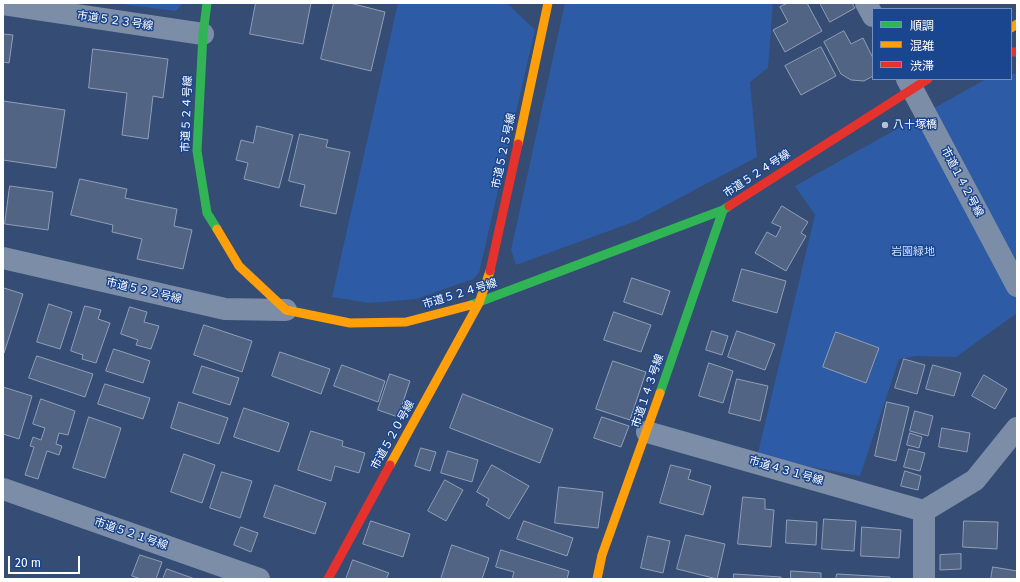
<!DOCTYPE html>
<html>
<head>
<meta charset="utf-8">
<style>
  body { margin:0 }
  #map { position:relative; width:1020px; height:582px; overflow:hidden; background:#354c74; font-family:"Fira Sans","Noto Sans JP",sans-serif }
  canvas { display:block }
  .frame { position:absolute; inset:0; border:4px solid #fff; pointer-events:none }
  .legend { position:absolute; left:872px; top:8px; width:140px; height:72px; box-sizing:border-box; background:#1a458f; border:1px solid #768fbc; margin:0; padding:5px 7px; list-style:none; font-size:12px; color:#fff }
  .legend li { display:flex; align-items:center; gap:8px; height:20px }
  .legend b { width:20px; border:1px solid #768fbc }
  .scale { position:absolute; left:8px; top:556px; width:72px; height:18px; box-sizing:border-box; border:2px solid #fff; border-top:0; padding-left:5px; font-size:12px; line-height:14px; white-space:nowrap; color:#fff; -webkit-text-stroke:3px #1a458f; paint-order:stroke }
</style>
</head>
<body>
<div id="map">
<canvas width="1020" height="582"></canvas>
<div class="frame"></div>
<ul class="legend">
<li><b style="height:5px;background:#30b455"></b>順調</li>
<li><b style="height:5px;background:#ff9f0a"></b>混雑</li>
<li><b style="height:5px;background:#e5322d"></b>渋滞</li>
</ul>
<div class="scale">20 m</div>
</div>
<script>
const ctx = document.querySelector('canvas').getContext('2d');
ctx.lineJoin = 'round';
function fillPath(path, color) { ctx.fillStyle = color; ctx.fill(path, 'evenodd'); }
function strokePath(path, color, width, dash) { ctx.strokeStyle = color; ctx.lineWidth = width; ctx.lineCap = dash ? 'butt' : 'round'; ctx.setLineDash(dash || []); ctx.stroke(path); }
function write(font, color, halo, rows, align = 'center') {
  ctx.font = font + ' "Fira Sans","Noto Sans JP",sans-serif'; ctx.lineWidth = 3; ctx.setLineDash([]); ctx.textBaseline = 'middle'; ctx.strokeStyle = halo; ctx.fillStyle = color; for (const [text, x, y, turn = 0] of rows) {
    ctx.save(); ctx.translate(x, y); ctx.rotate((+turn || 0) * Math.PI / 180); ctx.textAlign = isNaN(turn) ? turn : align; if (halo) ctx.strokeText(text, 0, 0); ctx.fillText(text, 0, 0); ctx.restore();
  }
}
fillPath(new Path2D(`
  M113 3H183L176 11Z
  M398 3H502L509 5 535 30 479 273 473 279 416 299 369 303 332 297Z
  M565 3H773L768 68 750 82 757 157 636 221 516 265 511 250Z
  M1011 74H1017V313L956 357 916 356 899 359 860 476 757 457 815 215 795 186 986 79H1011Z`), '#2e5ba5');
const building = new Path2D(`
  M256 3H311L303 44 250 34Z
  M334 3H350L385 12 371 71 321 59Z
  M788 3H807L822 31 785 52 773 30 788 22 780 7Z
  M820 3H852L855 8 830 22Z
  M844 31 851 44 863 38 873 58V76L864 81 851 80 841 74 824 42Z
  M3 34 13 35 9 63 3 62Z
  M821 47 836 76 801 95 785 66Z
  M93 49 168 59 163 98 153 96 148 139 122 135 127 93 89 88Z
  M3 101 65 110 56 168 3 160Z
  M257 126 293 135 279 188 244 179 248 163 236 160 241 140 253 143Z
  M300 134 328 140 326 147 350 152 336 214 300 206 305 185 289 181Z
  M80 179 127 189 125 198 177 209 174 226 192 230 183 269 137 259 142 239 112 232 113 225 71 215Z
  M10 186 53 192 48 230 5 224Z
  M782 206 808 222 801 233 806 236 786 271 755 253 767 232 776 237 781 227 772 223Z
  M742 269 786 281 777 313 733 301Z
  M632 278 670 291 662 315 624 302Z
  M4 288 23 294 4 353 3 292Z
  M49 304 72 312 60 349 37 342Z
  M85 306 101 310 98 319 110 323 96 363 82 359 83 355 71 351Z
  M130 307 147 312 144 322 159 326 151 349 136 345 138 340 121 334Z
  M614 312 651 325 641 352 604 340Z
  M204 325 252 341 242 372 194 355Z
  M712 331 728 336 722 355 706 350Z
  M737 331 775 344 765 370 728 357Z
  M836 332 879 348 866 383 823 367Z
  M114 349 150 361 143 383 106 371Z
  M280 352 330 369 321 394 272 376Z
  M37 356 93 374 85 397 29 378Z
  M904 359 925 365 917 394 895 388Z
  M613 361 646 372 630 420 596 409Z
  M709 363 733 371 723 403 699 396Z
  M342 365 385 381 378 402 334 386Z
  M933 365 961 373 954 396 926 389Z
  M202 366 239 378 230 405 193 393Z
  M390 374 410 381 398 417 378 410Z
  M984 375 1007 389 995 409 972 396Z
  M737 379 768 386 760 421 729 413Z
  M105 384 150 398 143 419 98 404Z
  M3 387 32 396 19 439 3 434Z
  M463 394 553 429 540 463 450 428Z
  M41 399 75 411 68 435 59 433 56 444 62 446 59 455 47 451 38 479 25 475 34 447 30 446 33 437 41 440 45 428 33 424Z
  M179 402 228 418 219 444 171 428Z
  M887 402 909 407 896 461 875 456Z
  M244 408 289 423 279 452 234 437Z
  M915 411 933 416 928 436 910 431Z
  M89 417 121 428 105 478 73 468Z
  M602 417 629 426 621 447 594 438Z
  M942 428 970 433 967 452 939 447Z
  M311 431 343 441 342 446 365 453 359 473 335 466 331 481 298 470Z
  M910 433 922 437 919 448 907 445Z
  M421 448 436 452 430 471 415 466Z
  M909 449 925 453 920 471 904 467Z
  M448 451 478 460 472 482 441 473Z
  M184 454 215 465 202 503 171 492Z
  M492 465 529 486 509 519 486 505 489 499 477 492Z
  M671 465 691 470 688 479 711 486 703 515 660 503Z
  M905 471 921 476 918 490 901 486Z
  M222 472 252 481 240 518 210 508Z
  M445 480 463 490 446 521 428 511Z
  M275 485 326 503 315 534 264 517Z
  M559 487 603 492 598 528 555 523Z
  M743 497 765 499V509L774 510 771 547 738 544Z
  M824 519 856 521 854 551 822 549Z
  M787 520 817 522 816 545 786 543Z
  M371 521 410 534 403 557 363 544Z
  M524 521 573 538 567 556 517 539Z
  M964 521 998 522 997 549 963 547Z
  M241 527 258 533 251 552 234 545Z
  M862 527 901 530 899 558 861 556Z
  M686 535 725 544 717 579 677 569Z
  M648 536 670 541 663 573 641 568Z
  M452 545 489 558 482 579H441Z
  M501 550 569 571 567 579H512L514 572 496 567Z
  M961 554V569L940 570V555Z
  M140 555 162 562 156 579H141L132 576Z
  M353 560 389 573 386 579H346Z
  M993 567 1017 571V579H991Z
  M167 569 195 579H163Z
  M791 571 821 573V579H791Z
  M734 574 781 577V579H734Z
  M837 574 890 577V579H836Z`);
fillPath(building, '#526484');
strokePath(building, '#919eb6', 1);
strokePath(new Path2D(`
  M866 3 873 16
  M3 4 203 34
  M907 79 1017 286
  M3 258 225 309 286 310
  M647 432 924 511
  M3 489 259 579
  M924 511 975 480 1017 428
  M924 579V511`), '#7c8da7', 22);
strokePath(new Path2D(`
  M207 3 203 34 197 151 207 213 217 229
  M471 305 723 210 729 206
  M660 393 723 210`), '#30b455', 9);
strokePath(new Path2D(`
  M1011 28 1017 24
  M518 144 548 3
  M217 229 239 266 286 310 350 323 406 322 471 305
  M390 465 479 303 490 271
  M597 579 602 555 660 393`), '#ff9f0a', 9);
strokePath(new Path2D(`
  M1011 52H1017
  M729 206 928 79
  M490 271 518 144
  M328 579 390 465`), '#e5322d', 9);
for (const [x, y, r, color] of [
  [885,125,4,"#b8c0ce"]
]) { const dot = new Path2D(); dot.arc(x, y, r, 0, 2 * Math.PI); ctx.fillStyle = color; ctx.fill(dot); strokePath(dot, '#1a458f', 1.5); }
write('11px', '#fff', '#1a458f', [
  ["市道５２３号線",115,21,8],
  ["市道５２４号線",187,114,-88],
  ["市道５２５号線",504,151,-78],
  ["市道５２４号線",757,174,-33],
  ["市道１４２号線",962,182,62],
  ["市道５２２号線",144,291,13],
  ["市道５２４号線",460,294,-17],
  ["市道１４３号線",648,391,-71],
  ["市道５２０号線",393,435,-61],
  ["市道４３１号線",786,471,16],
  ["市道５２１号線",131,534,19]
]);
write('11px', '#fff', '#1a458f', [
  ["八十塚橋",893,125]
], 'left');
write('11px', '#cedffa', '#1a458f', [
  ["岩園緑地",913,252]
]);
</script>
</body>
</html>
